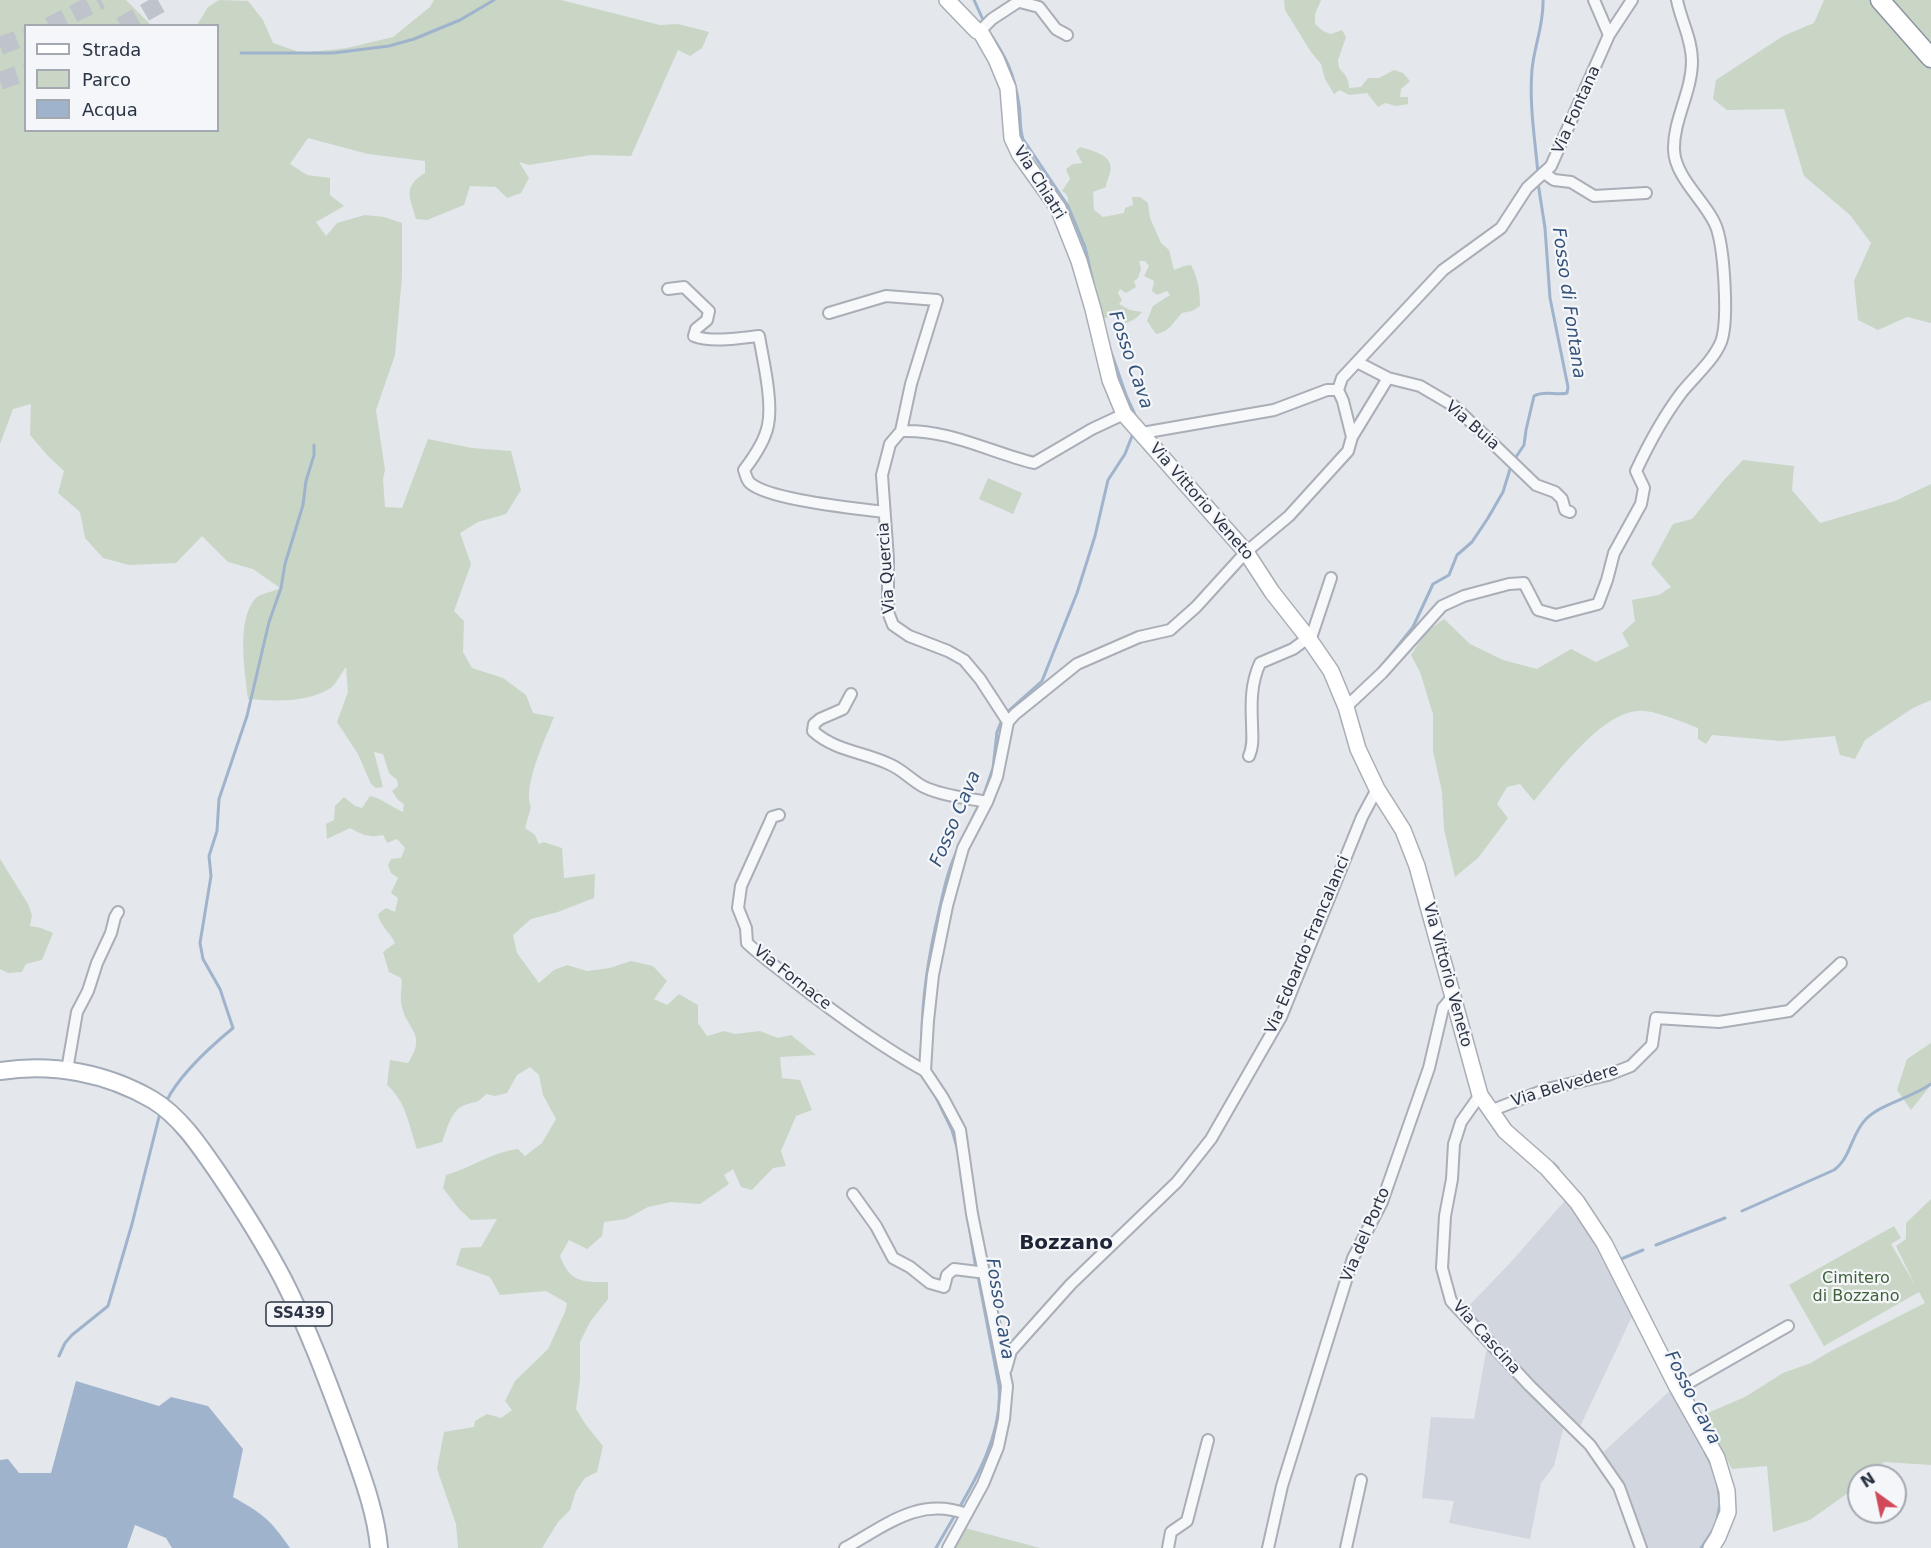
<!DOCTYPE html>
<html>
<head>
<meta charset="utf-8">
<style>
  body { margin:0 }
  #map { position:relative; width:1931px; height:1548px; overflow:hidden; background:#e4e7ec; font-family:"DejaVu Sans",sans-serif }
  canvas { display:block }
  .legend { position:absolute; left:24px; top:24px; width:195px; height:108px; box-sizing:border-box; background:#f4f6f9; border:2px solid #a4a8b1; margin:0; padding:8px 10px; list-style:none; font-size:18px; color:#2b3445 }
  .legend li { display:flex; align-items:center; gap:12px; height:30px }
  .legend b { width:30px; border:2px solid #a4a8b1 }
  .north { position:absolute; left:1847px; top:1464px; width:60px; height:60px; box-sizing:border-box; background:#f4f6f9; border:2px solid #a4a8b1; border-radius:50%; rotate:327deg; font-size:16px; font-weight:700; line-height:24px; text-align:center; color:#2b3445 }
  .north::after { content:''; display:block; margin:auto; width:21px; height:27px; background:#d1495b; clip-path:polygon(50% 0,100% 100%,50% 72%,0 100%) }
</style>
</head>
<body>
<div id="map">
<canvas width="1931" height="1548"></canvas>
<ul class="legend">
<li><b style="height:8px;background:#fff"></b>Strada</li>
<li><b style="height:16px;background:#c9d6c5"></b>Parco</li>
<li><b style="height:16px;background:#9fb4cc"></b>Acqua</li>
</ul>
<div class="north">N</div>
</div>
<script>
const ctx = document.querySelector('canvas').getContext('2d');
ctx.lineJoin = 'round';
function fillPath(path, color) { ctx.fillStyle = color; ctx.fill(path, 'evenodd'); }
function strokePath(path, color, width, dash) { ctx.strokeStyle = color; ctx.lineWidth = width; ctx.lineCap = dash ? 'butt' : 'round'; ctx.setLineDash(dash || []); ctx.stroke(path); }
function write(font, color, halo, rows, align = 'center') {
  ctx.font = font + ' "DejaVu Sans",sans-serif'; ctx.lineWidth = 4.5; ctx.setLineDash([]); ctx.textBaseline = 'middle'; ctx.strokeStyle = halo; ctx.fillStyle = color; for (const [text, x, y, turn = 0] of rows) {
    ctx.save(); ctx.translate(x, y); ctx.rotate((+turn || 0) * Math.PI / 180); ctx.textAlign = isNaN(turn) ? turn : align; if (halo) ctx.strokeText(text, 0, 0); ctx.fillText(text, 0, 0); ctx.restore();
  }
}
fillPath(new Path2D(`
  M1570 1195 1636 1308 1577 1433 1565 1422 1554 1466 1541 1483 1530 1539 1449 1523 1454 1501 1422 1498 1431 1417 1474 1419 1488 1341 1462 1313 1510 1263Z
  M1676 1385 1727 1491 1711 1548H1641L1619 1487 1598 1457Z`), '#d2d6de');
fillPath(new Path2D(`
  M0 0H126L151 25 26 26V130H218V26L197 25 208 7 219 0 248 1 263 20 273 43 302 53 347 48 393 37 430 7 434 0H561L660 25 678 24 709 32 702 48 690 56 678 50 631 156 591 155 529 165 519 162 529 178 521 193 507 198 496 187 470 186 464 205 427 220 416 219C410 197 402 187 425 173V161L368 154 308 138 290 164 307 175 330 178V195L344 206 316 222 326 236 337 223 365 215 384 217 402 223V276L395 355 376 410 385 470 383 479 385 507 402 508 428 439 472 448 511 451 521 490 506 514 478 522 460 533 471 564 454 611 464 621 463 652 472 668 503 678 526 695 533 713 554 717C546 737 522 787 531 807L525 828 535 835 539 844 544 842 562 848 564 878 595 874 594 898 558 912 531 919 513 935 517 953 539 983 554 970 567 965 587 971 610 968 631 961 653 966 667 981 654 999 667 1005 679 994 698 1005V1023L707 1036 724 1031 735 1034 760 1031 778 1038 791 1035 816 1055 780 1057 782 1078 800 1080 812 1110 796 1116 781 1151 786 1166 773 1168 752 1190 741 1187 733 1169 724 1175 729 1184 700 1204 671 1202 648 1207 626 1219 604 1222 602 1236 587 1249 569 1240 560 1256C570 1283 583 1282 608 1282V1299L590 1322 580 1342V1380L576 1409 586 1425 603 1446 597 1472 585 1478 576 1491 570 1510 558 1522 542 1548H458L456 1524 437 1469 444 1432 474 1427 475 1421 487 1414 501 1418 512 1410 505 1401 515 1381 548 1349 565 1312 567 1303 546 1291 500 1295 490 1277 456 1265 461 1248 481 1247 497 1219 471 1220 459 1209 443 1188 446 1175C471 1168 492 1152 518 1149L525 1156 542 1143 556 1119 543 1095 539 1075 530 1067 517 1075 507 1093 495 1096 486 1094C475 1105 478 1100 465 1105 451 1109 447 1130 442 1142L417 1149C409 1126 406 1101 387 1085L390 1060 408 1063C429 1032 404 1030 401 1001 400 993 403 986 401 978L389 972 383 952 395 943C390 932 380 926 378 914L386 908 395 912 398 898 391 893 398 878 391 873 388 865 391 859 401 858 405 848 397 839 387 843 383 835C370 838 362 835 350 828L327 839 326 824 334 820 335 806 344 797 355 806 362 808 370 796C383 799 391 807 403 812L404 804 398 800 392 791 398 786 397 780 389 773 383 754 374 752 383 787 376 788 371 784 358 754 337 722 348 692 346 667C341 673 336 685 329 689 306 703 273 701 248 699 245 672 236 621 255 599 260 593 274 592 280 588L253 569 228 562 202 536 176 563 129 565 103 558 85 538 80 512 58 493 64 471 48 456 30 435 31 404 13 409 0 444Z
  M1284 0H1321L1315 14V24L1323 31 1331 34 1342 30 1346 37 1338 60 1339 68C1345 74 1349 79 1349 88L1361 87 1368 78H1379L1394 70 1403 73 1410 81 1401 89 1400 97H1408V104L1396 106 1385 103 1378 107 1367 93 1349 95 1340 90 1334 94 1325 79 1321 64 1311 52 1285 10Z
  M1824 0H1931V323L1907 317 1878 330 1858 320 1854 281 1871 243 1850 215 1804 176 1784 109 1727 110 1713 99 1716 80 1783 36 1814 23Z
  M1080 147C1093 151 1115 155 1110 173 1109 178 1106 182 1106 187L1093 192 1094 210 1103 217 1124 213 1125 208 1133 205 1132 197H1140L1148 203 1150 218 1161 243 1169 250 1174 270 1184 266 1191 265C1198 278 1200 291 1200 306L1192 311 1182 313C1173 322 1170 332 1156 334L1147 321 1153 306 1170 295 1167 291 1157 295 1152 291 1154 281 1144 276 1149 266 1145 261H1139L1141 269 1138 278 1134 281 1136 287 1126 293 1120 289 1118 293 1122 300 1119 304 1130 310 1142 312C1137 318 1133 321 1125 323L1121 315 1100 319C1092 282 1083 245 1066 211 1067 202 1072 197 1062 191L1070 179 1066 169 1073 164 1082 163 1076 151Z
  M1743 460 1794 466 1792 490 1820 523 1895 501 1931 484V700L1913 708 1865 740 1855 759 1840 755 1835 736 1781 741 1712 735 1706 744 1698 739V728C1682 722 1662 713 1645 711 1604 707 1558 773 1534 801L1520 784 1507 787 1497 804 1508 818 1478 858 1455 877 1444 829 1442 792 1433 751V714L1420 672 1411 655 1426 632 1444 619 1470 644 1503 660 1537 669 1571 649 1596 662 1629 646 1622 633 1635 621 1632 600 1659 595 1671 587 1651 564 1673 524 1692 519 1724 480Z
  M988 478 1022 493 1013 514 979 499Z
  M0 859 28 904 32 915 30 926 41 928 53 933 42 960 26 964 22 972 8 973 0 969Z
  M1931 1043V1085L1911 1110 1897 1090 1907 1059Z
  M1931 1199V1465L1884 1462 1870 1476H1859V1485L1810 1520 1773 1532 1767 1466 1732 1469 1703 1415 1745 1397 1783 1373 1811 1363 1829 1352 1925 1303 1919 1292 1824 1346 1789 1285 1894 1226 1901 1238 1891 1244 1915 1285 1896 1246 1906 1239V1223Z
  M965 1528 1040 1548H956Z`), '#c9d6c5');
fillPath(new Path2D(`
  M76 1381 159 1406 171 1397 208 1406 243 1449 233 1497C263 1514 270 1519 290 1548H172L166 1538 135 1525 127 1548H0V1460L8 1459 19 1473H51Z`), '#9fb4cc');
strokePath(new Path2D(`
  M974 0 985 24
  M988 30C1006 57 1014 72 1019 105 1021 116 1019 127 1023 139L1068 206 1085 247 1093 282
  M241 53H333L389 46 414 39 460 20 494 0
  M1538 174C1535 139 1529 104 1532 70 1534 46 1544 25 1543 0
  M1110 349 1126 395 1137 419
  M1514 460 1524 445 1526 430 1534 396C1545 390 1557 396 1567 393L1568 387 1550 298 1545 228 1538 183
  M1385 662 1413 627 1433 584 1449 575 1457 555 1472 542 1488 518 1503 492 1511 466
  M1005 714 1042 681 1077 593 1095 536 1108 480 1125 454 1134 431
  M983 797 993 768 997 732 1002 720
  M972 819 980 803
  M922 1036C922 993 929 953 939 911 944 889 948 869 958 849
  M933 1091 952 1130 958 1151
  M166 1102C179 1075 210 1047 233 1028L220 989 203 959 200 943 211 876 209 856 217 831 219 799 247 716 269 622 281 588 285 564 303 505 306 481 314 455V445
  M1553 1163 1558 1168
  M961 1175 976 1269
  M1742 1211 1834 1170C1851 1158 1851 1134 1866 1119 1881 1104 1911 1098 1931 1084
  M1656 1245 1725 1218
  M1621 1259 1643 1250
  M59 1356 65 1343 72 1335 108 1306 132 1224 160 1113
  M1705 1452 1713 1468
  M1716 1524 1720 1504 1718 1486
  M936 1548C963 1499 1004 1444 999 1386L978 1276
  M1701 1548 1713 1530`), '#9fb4cc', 3);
strokePath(new Path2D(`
  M49 26 101 0
  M121 26 167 0
  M0 46 26 36
  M0 81 26 72`), '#bfc3cb', 18, [18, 9]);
const street = new Path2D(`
  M1594 0 1609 35
  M1020 2 1039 7 1056 29 1067 35
  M980 31 992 19 1021 0
  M1544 173 1554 180 1571 182 1594 196 1646 193
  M668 289 684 287 709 311 707 320 696 329 694 336C711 343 741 338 759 336 763 360 773 401 768 425 765 441 754 457 744 470 746 475 746 479 750 483 769 500 855 508 883 512
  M829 313 886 296 937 300 911 384 901 431 890 444 882 475 888 559V612L893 625 909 636 948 651 964 660 980 679 1008 722
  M1357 362 1388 378 1420 386 1454 406 1536 485 1555 492 1562 499 1565 510 1570 512
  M1338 390 1342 378 1443 270 1501 228 1527 188 1551 166 1609 35 1632 0
  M1338 390 1343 401 1352 437
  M901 431C949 429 989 452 1034 463L1092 429 1124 414
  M1142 433 1274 410 1327 390H1338
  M851 694 843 709 820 719 814 724 813 731C835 751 864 752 889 764 902 769 912 781 924 787 943 796 967 798 987 802
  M1346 707 1382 673 1442 606 1464 596 1509 584 1524 583 1538 610 1556 615 1598 604 1607 580 1614 553 1641 504 1644 488 1636 471C1649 443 1663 417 1682 392 1694 377 1713 361 1721 342 1729 321 1724 251 1717 229 1709 204 1675 179 1674 150 1673 120 1692 92 1692 61 1692 39 1681 21 1677 0
  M1249 756C1254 745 1252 735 1252 723 1251 702 1251 683 1260 663L1293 649 1312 635 1331 578
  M779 815 772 817 770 822 741 886 738 908 746 928 747 943C762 957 778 968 794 981 836 1014 879 1045 925 1071
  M67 1070 77 1012 88 991 97 963 111 933 115 917 118 912
  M1480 1095 1461 1122 1454 1144 1452 1179 1445 1216 1442 1268 1451 1301 1529 1385 1590 1445 1619 1487 1641 1548
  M1490 1111 1547 1089 1608 1075 1631 1066 1652 1045 1656 1018 1719 1022 1789 1011 1841 963
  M853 1194 876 1226 893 1258 910 1267 930 1283 944 1287 947 1275 954 1269 978 1272 983 1271
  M1006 1369 1011 1351 1071 1284 1177 1182 1211 1139 1281 1017 1362 817 1377 789
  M1678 1389 1788 1326
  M845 1548C885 1526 919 1496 966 1514
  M948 1548 983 1484 998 1447 1004 1419 1007 1386 972 1214 960 1130 943 1098 925 1071 928 1021 933 975 947 906 963 848 987 802 997 777 1008 722 1015 714 1077 664 1139 637 1170 630 1196 607 1246 552 1289 516 1348 451 1352 437 1388 378
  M1168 1548 1171 1532 1187 1521 1208 1440
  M1268 1548 1282 1486 1353 1258 1382 1202 1429 1068 1443 1008 1453 996
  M1346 1548 1361 1480`);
const secondary = new Path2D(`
  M947 0 977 31H980L996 59 1008 88 1012 138 1020 155 1058 208 1079 261 1093 309 1110 380 1124 414 1246 552 1272 592 1309 639 1331 671 1346 707 1358 749 1377 789 1403 830 1417 866 1480 1095 1505 1131 1547 1168 1577 1202 1604 1243 1676 1385 1717 1458 1727 1491 1728 1512 1718 1537 1711 1548`);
const primary = new Path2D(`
  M0 1071C53 1063 107 1073 153 1100 181 1117 201 1148 219 1174 242 1208 264 1243 283 1279 309 1330 329 1385 349 1439 361 1473 376 1511 379 1548`);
const highway = new Path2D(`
  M1880 0 1931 58`);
strokePath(street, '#a9aeb7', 14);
strokePath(secondary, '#a9aeb7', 18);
strokePath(primary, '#a3abb8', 20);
strokePath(highway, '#8b94a3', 21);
strokePath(street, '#f7f8fa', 10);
strokePath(secondary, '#fff', 15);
strokePath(primary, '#fff', 16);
strokePath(highway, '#fff', 18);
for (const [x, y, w] of [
  [299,1314,66]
]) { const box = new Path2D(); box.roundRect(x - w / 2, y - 12, w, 24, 4.5); ctx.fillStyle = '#f4f6f9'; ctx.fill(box); strokePath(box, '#2b3445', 1.5); }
write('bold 15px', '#2b3445', null, [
  ["SS439",299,1314]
]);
write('16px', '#2b3445', '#f4f6f9', [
  ["Via Fontana",1577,110,-66],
  ["Via Chiatri",1039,183,58],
  ["Via Buia",1472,426,41],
  ["Via Vittorio Veneto",1201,502,49],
  ["Via Quercia",887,568,-94],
  ["Via Edoardo Francalanci",1308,945,-67],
  ["Via Vittorio Veneto",1447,975,75],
  ["Via Fornace",792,978,38],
  ["Via Belvedere",1565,1086,-17],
  ["Via del Porto",1366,1235,-67],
  ["Via Cascina",1486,1338,48]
]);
write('16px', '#3f6138', '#f4f6f9', [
  ["Cimitero",1856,1279],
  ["di Bozzano",1856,1297]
]);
write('italic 18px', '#34527a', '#f4f6f9', [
  ["Fosso di Fontana",1568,303,82],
  ["Fosso Cava",1130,360,71],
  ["Fosso Cava",956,819,-67],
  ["Fosso Cava",999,1309,81],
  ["Fosso Cava",1692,1398,63]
]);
write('bold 20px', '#1d2536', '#f4f6f9', [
  ["Bozzano",1066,1244]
]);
</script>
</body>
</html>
